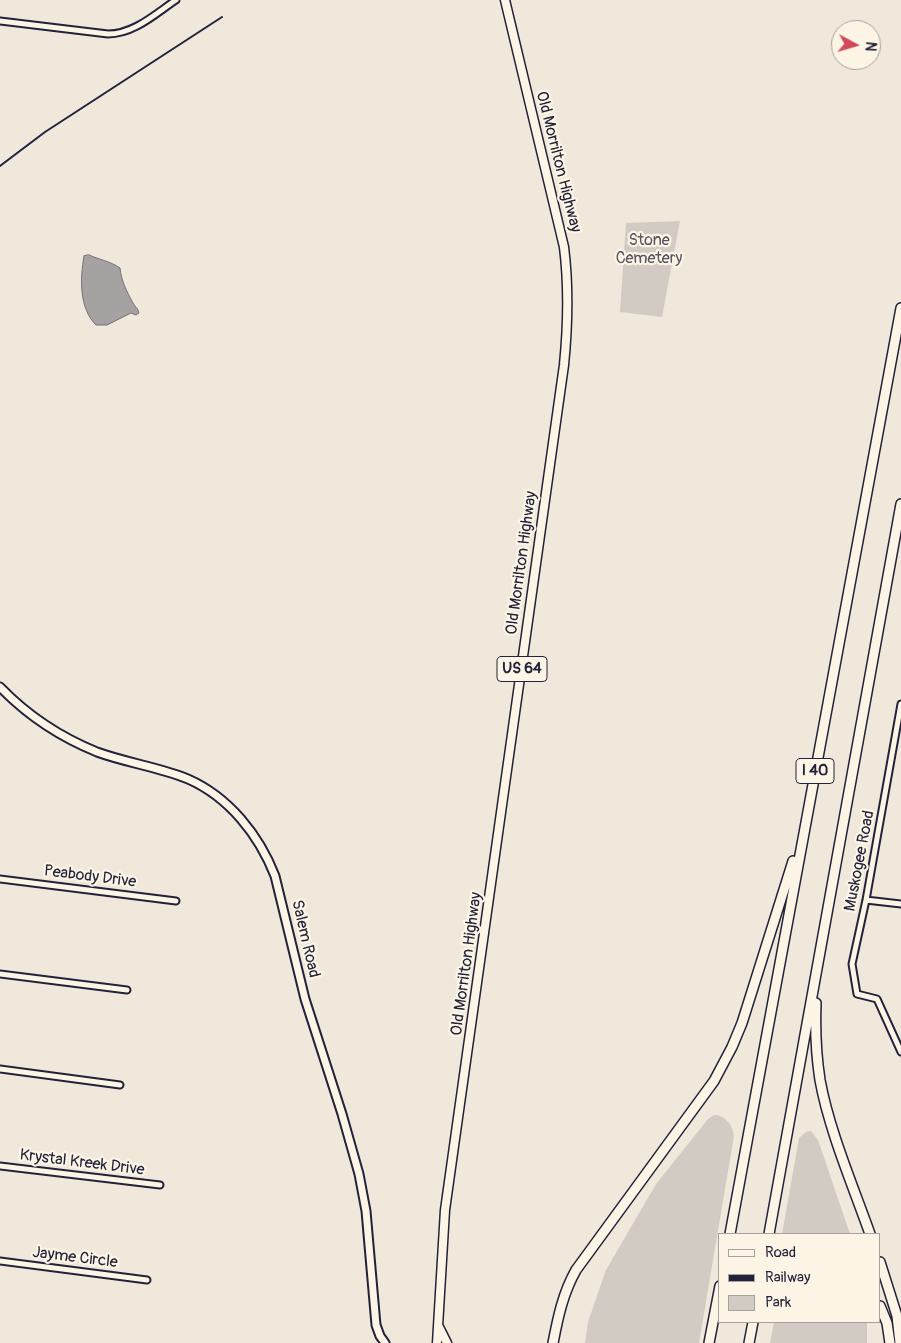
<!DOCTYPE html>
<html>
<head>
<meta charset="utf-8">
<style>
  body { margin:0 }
  #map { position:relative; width:901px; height:1343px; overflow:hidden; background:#efe8db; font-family:Pangolin,sans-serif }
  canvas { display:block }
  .legend { position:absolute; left:718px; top:1233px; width:162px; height:90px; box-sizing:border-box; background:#fcf5e5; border:1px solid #a5a1a1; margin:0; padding:6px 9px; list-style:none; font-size:15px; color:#22223b }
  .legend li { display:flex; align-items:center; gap:10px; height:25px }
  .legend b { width:25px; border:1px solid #a5a1a1 }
  .north { position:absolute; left:831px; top:20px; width:50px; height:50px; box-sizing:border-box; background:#fcf5e5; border:1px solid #a5a1a1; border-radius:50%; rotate:96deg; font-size:14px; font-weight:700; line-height:20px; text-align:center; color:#22223b }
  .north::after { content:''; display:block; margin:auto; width:18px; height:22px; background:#d1495b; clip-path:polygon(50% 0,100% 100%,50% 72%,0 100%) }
</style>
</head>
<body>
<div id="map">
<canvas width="901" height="1343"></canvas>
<ul class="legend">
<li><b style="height:6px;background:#fcf5e5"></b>Road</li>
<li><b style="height:6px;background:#22223b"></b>Railway</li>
<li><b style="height:14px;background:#d1cbc3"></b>Park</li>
</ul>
<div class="north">N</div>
</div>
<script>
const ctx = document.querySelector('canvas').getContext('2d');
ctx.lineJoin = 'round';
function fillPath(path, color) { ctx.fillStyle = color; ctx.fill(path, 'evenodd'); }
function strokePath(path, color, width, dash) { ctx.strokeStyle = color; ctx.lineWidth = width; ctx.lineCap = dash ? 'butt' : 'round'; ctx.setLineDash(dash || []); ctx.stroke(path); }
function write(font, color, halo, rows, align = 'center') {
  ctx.font = font + ' Pangolin,sans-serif'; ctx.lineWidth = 4.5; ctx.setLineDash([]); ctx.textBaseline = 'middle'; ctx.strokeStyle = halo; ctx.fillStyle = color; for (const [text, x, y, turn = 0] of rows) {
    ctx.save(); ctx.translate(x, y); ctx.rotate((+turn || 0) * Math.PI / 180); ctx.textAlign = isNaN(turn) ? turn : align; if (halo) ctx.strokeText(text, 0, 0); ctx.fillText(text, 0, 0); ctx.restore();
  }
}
fillPath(new Path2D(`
  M680 221 662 317 620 312 626 223Z
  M714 1115C725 1115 733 1125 734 1136L699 1343H585L588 1322 606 1270 656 1184 708 1119Z
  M811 1131 818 1140 850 1234H782L799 1138 806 1132Z
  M774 1322H867V1343H770Z`), '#d1cbc3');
const water = new Path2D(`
  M89 255C100 260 110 261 120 268 121 280 127 292 133 303 135 307 138 308 139 313L136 315 131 313 107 325H96C79 308 80 279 84 256Z`);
fillPath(water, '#a6a2a2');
strokePath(water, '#716f79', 1);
const minor = new Path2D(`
  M0 21 108 34C134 34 155 14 176 0
  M901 704 866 900 852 964 857 994 877 999 901 1052
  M0 879 176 901
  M866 900 901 904
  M0 974 127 990
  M0 1069 120 1085
  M0 1166 160 1185
  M0 1261 147 1280`);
const secondary = new Path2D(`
  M0 687C27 715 60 737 97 752 127 763 159 767 188 779 229 797 259 835 275 876L305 999 342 1114 359 1174 366 1211 376 1325 380 1336 385 1343`);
const primary = new Path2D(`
  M439 1327 447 1343
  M437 1343 445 1210 564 365C568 325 569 287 564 247L505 0`);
const motorway = new Path2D(`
  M816 1003C815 1029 816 1054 820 1080 829 1130 853 1186 870 1234
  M730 1234 901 308
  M769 1234 901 504
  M880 1262 897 1316 900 1343
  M880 1306 887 1323 890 1343
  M553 1343C558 1317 563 1293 576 1270L714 1081 732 1047 742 1023 793 861
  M709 1343 720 1286
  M749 1343 753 1322`);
strokePath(minor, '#22223b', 9);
strokePath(secondary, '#22223b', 11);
strokePath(primary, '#22223b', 11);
strokePath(motorway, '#22223b', 12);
strokePath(minor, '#fcf5e5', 5);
strokePath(secondary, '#fcf5e5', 7);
strokePath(primary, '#fcf5e5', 8);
strokePath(motorway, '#fcf5e5', 9);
strokePath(new Path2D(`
  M0 166 45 132 222 17`), '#22223b', 2);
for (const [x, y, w] of [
  [522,669,50],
  [815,771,38]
]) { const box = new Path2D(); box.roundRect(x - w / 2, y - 12.5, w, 25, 4); ctx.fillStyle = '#fcf5e5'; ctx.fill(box); strokePath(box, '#22223b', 1); }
write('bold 15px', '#22223b', null, [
  ["US 64",522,669],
  ["I 40",815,771]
]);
write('16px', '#22223b', '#fcf5e5', [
  ["Old Morrilton Highway",558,162,76],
  ["Old Morrilton Highway",522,563,-82],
  ["Muskogee Road",860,861,-79],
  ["Peabody Drive",90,877,7],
  ["Salem Road",305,939,77],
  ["Old Morrilton Highway",467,964,-82],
  ["Krystal Kreek Drive",82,1163,7],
  ["Jayme Circle",75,1258,7]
]);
write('16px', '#575564', '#fcf5e5', [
  ["Stone",649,241],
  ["Cemetery",649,259]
]);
</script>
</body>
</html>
